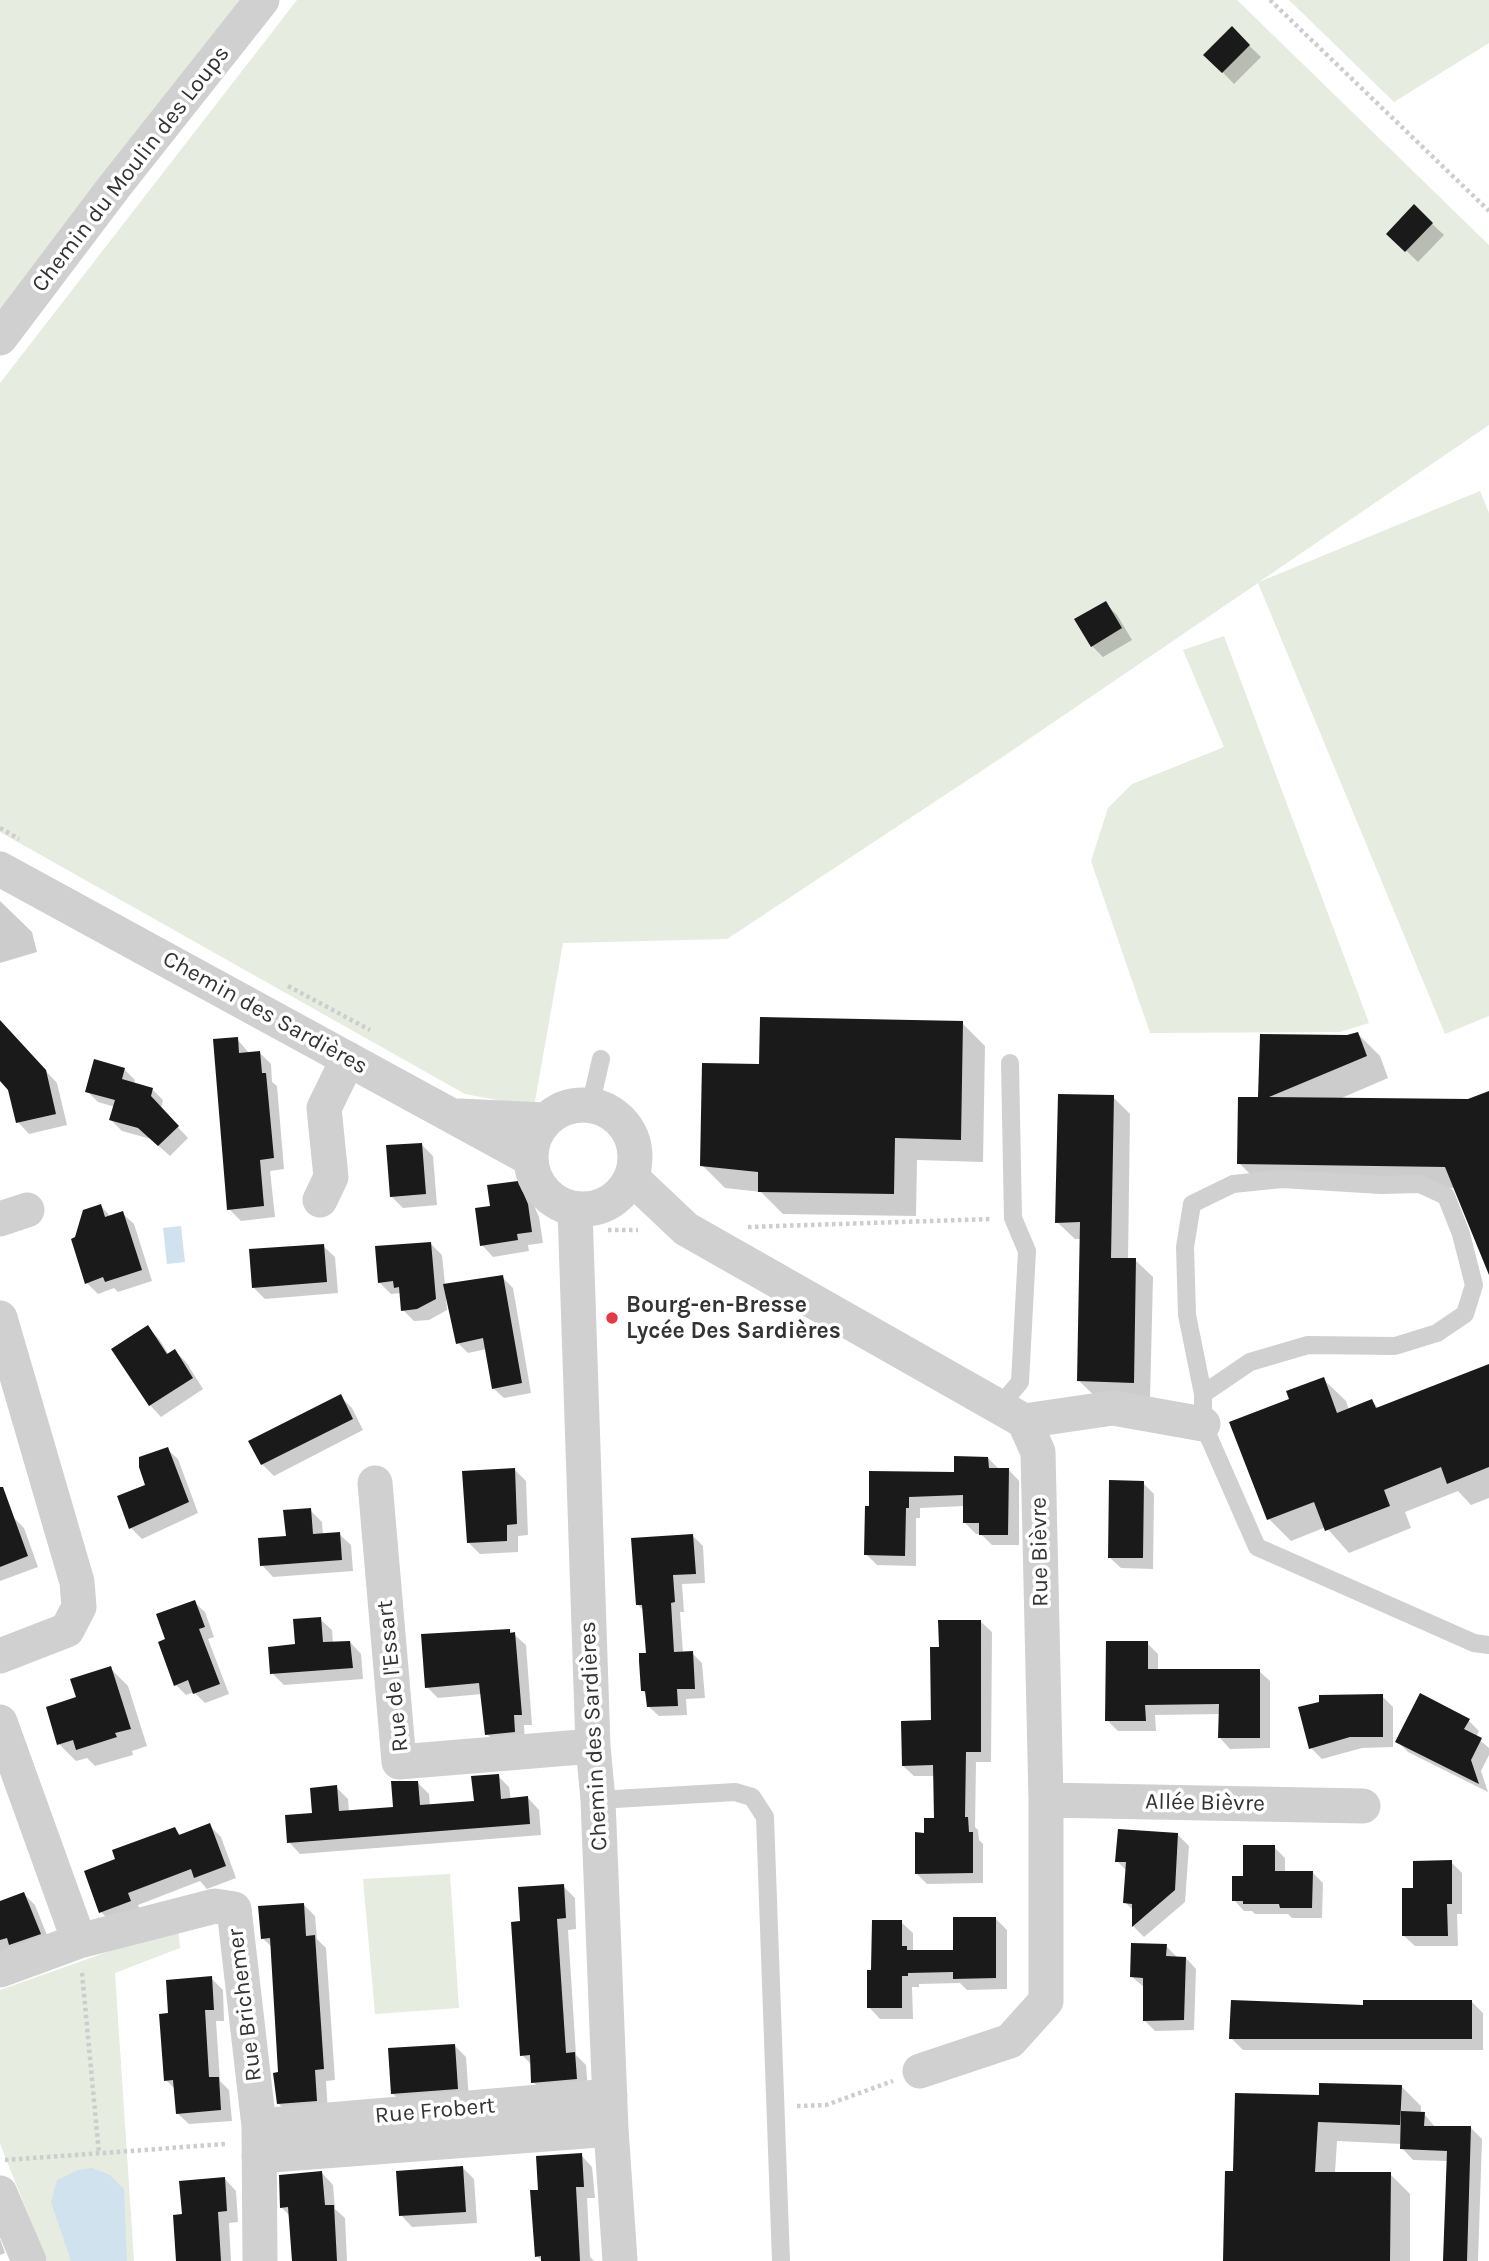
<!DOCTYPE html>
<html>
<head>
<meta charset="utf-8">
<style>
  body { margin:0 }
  canvas { display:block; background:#fff }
</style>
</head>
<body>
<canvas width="1489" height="2261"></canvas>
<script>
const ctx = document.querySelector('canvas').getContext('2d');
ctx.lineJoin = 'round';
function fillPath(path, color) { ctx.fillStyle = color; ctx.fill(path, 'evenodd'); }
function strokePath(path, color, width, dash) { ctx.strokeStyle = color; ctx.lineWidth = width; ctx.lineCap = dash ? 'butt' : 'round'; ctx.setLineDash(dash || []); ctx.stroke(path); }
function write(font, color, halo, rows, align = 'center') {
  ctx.font = font + ' Karla,sans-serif'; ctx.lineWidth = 7; ctx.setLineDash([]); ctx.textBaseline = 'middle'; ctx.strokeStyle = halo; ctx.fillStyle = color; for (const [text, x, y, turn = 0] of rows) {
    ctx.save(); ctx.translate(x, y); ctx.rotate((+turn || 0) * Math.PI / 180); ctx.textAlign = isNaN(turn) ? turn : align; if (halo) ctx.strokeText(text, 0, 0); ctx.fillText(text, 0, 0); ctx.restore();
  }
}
fillPath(new Path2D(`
  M0 0H245L0 318Z
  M297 0H1237L1489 245V425L1259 582 1480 491 1489 513V1016L1445 1034 1258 583 1004 756 727 939 563 943 534 1107 465 1094 0 832V383Z
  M1289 0H1489V43L1394 102Z
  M1224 636 1369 1023 1340 1032 1150 1033 1091 861 1108 808 1132 784 1224 747 1183 650Z
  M450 1874 459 2008 375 2014 363 1879Z
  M178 1927 180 1948 115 1973 134 2261H47L0 2144V1990Z`), '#e6ecdf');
fillPath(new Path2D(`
  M181 1226 185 1262 167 1264 163 1228Z
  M92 2168 110 2175 124 2189 127 2261H71L51 2202 57 2180 78 2170Z`), '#cfe2ee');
fillPath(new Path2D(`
  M1232 29 1261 57 1234 84 1206 55Z
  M1414 207 1444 235 1418 262 1389 234Z
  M1105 603 1117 615 1132 640 1103 657 1092 646Z
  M0 901 32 932 37 952 0 963Z
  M962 1023 985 1046 983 1162 917 1160 916 1216 783 1214 761 1192 725 1188 702 1165 761 1066Z
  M0 1033 18 1041 57 1083 67 1125 29 1134 18 1122 10 1089 0 1078Z
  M1358 1034 1380 1056 1388 1078 1337 1100 1468 1101 1489 1093V1271L1456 1188 1261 1185 1239 1163 1260 1099 1347 1037Z
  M237 1039 249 1053 259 1052 271 1064 272 1082 277 1086 284 1169 270 1171 275 1217 241 1221 229 1209Z
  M124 1069 135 1080 134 1084 152 1089 163 1100 161 1109 188 1138 170 1156 151 1139 122 1131 111 1120 115 1107 98 1102 87 1091Z
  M1113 1097 1130 1114 1128 1260H1135L1153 1277 1150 1399 1097 1398 1079 1381 1082 1239H1075L1057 1222Z
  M422 1145 433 1156 437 1205 403 1208 391 1196Z
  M517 1183 529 1194 539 1217 543 1243 528 1245 529 1251 493 1257 482 1245 492 1207Z
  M101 1206 111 1217 122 1213 134 1224 152 1281 118 1292 114 1288 98 1294 87 1283Z
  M430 1243 442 1255 445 1285 502 1277 513 1288 531 1393 504 1398 493 1388 487 1349 468 1353 458 1343 448 1298 446 1299 447 1310 429 1320 414 1321 403 1310 401 1293 391 1294 379 1282Z
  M323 1246 335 1257 338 1293 265 1299 254 1288Z
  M148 1328 159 1339 169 1355 175 1351 186 1362 203 1389 161 1417 150 1405 114 1349Z
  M1489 1366V1498L1471 1505 1458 1491 1405 1512 1411 1528 1349 1553 1326 1527 1291 1541 1269 1519 1292 1400 1323 1379 1346 1401 1349 1410 1372 1401 1379 1409Z
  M340 1396 352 1408 363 1430 274 1476 262 1464Z
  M167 1449 178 1459 198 1513 142 1539 131 1528 119 1497 147 1486Z
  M988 1458 999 1469H1008L1019 1481V1545H992L981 1534H976L964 1522 965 1506 920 1508V1518H916V1566L877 1565 866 1554 867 1508 956 1474Z
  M514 1469 526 1481 528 1535 518 1536V1552L480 1554 468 1542Z
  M1143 1483 1154 1494 1153 1569 1121 1568 1109 1557Z
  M0 1487 13 1517 24 1528 38 1567 0 1581Z
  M310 1510 322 1522 323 1535 339 1534 351 1545 353 1571 273 1577 262 1565Z
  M693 1536 703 1546 705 1583 682 1584 684 1612H680L683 1653H692L702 1663 705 1698 686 1699 687 1715 659 1716 648 1706 647 1695 642 1690 648 1654 645 1612 637 1604Z
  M194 1602 205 1612 214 1637 208 1639 229 1694 205 1703 194 1692 186 1695 176 1685 167 1640Z
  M320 1619 332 1630 333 1644 350 1642 361 1654 363 1679 284 1685 272 1673Z
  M981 1622 992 1632 991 1762H976L975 1827 978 1830 979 1840 983 1844V1883L927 1884 916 1873 926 1835 936 1819 935 1776H914L903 1766 933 1722 940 1648Z
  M509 1630 526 1645 532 1725H524L525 1743 498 1745 487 1734 482 1694 438 1698 427 1687Z
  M1147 1643 1158 1654V1670L1259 1671 1270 1681V1748L1230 1749 1220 1738V1714L1155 1715 1156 1731H1118L1107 1720Z
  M110 1668 128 1686 147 1746 132 1751 133 1755 95 1766 87 1758 76 1761 59 1744 78 1698Z
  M1382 1696 1393 1707V1747L1362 1748 1322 1759 1311 1748 1321 1703Z
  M1468 1720 1479 1731 1476 1737 1489 1748V1755L1481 1771 1488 1792 1408 1752 1398 1742Z
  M498 1776 509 1787 511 1800 528 1798 539 1810 541 1835 300 1854 289 1842 336 1787 348 1799 349 1812 395 1809 417 1782 429 1794 430 1806 475 1802Z
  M209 1825 221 1837 236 1878 207 1889 200 1881 138 1905 141 1913 112 1923 101 1912 117 1860 175 1829 182 1836Z
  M1177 1834 1189 1846 1185 1902 1144 1937 1133 1926 1134 1911 1125 1902 1127 1871 1117 1861Z
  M1274 1847 1285 1858V1872H1312L1323 1883 1322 1918H1292L1288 1914H1255L1252 1911H1244L1234 1900 1245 1878Z
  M1451 1862 1462 1873V1914H1457L1458 1946H1415L1404 1936 1415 1890Z
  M563 1886 575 1898 576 1929 568 1930 576 2055 586 2065 588 2090 545 2093 533 2082 532 2065 522 2055V1923Z
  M24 1894 35 1905 51 1945 0 1956V1903Z
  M303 1904 315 1916 317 1939 326 1948 335 2080 326 2081 328 2112 290 2115 278 2103 280 2074 272 1947 262 1938Z
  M995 1918 1007 1930V1989L967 1990 960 1983 919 1984V1987H912L913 2019H880L869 2007 873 1972 901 1922 913 1933V1952L955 1951Z
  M1166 1946 1177 1957 1186 1958 1196 1969 1194 2030 1155 2031 1144 2020 1145 1988 1132 1977Z
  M211 1978 223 1990 224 2021H216L220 2081 229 2090 232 2121 189 2124 177 2113 176 2090 166 2080Z
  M1472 2002 1483 2013V2050H1243L1231 2038 1365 2007Z
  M454 2045 466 2057 469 2100 404 2104 392 2093Z
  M1401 2086 1421 2106V2114H1424L1436 2128H1471L1482 2139 1478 2261H1446L1448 2161 1413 2160 1402 2148V2144L1337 2141 1335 2173 1390 2174 1410 2194V2261H1225L1235 2173 1321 2097Z
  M581 2155 592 2167 595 2198H587L590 2257 594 2261H542L537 2256 540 2192Z
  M463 2168 474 2179 477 2223 412 2227 401 2215Z
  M322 2173 333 2185 335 2209 345 2218 347 2261H293L290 2216 281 2207Z
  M225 2179 236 2191 238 2222 229 2223 231 2261H178L184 2216Z
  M0 2239 5 2253 0 2255Z`), '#0003');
fillPath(new Path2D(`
  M1232 26 1250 45 1222 73 1203 55Z
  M1414 204 1433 223 1405 252 1386 234Z
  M1106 601 1122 628 1091 647 1074 619Z
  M760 1017 963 1021 961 1140 895 1138 894 1194 758 1192V1172L700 1166 702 1063 759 1064Z
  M0 1020 46 1070 56 1114 16 1123 8 1090 0 1081Z
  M1358 1032 1367 1056 1269 1097 1468 1099 1489 1091V1275L1445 1167 1237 1164 1238 1097H1258L1260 1034 1347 1035Z
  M238 1037 239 1053 260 1051 262 1073H266L274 1158 260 1160 264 1206 227 1210 213 1039Z
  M94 1059 125 1068 122 1079 153 1088 151 1096 179 1126 158 1146 138 1128 109 1120 115 1100 85 1092Z
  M1058 1094 1114 1095 1111 1258H1136L1134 1383 1077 1381 1080 1222 1055 1223Z
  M422 1143 426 1194 390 1197 386 1145Z
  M518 1181 528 1204 532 1232 517 1234 518 1240 480 1246 475 1208 490 1206 487 1185Z
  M101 1204 105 1217 123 1211 142 1270 105 1282 103 1277 85 1284 71 1239 75 1237 83 1210Z
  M431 1242 436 1299 417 1309 401 1311 399 1287 394 1288 393 1281 378 1283 375 1246Z
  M324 1244 327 1282 252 1288 249 1249Z
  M503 1275 522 1383 492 1389 483 1338 456 1344 443 1284Z
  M148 1325 167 1354 175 1349 193 1378 149 1406 111 1349Z
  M1489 1364V1467L1447 1484 1441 1467 1384 1490 1390 1506 1325 1531 1314 1502 1267 1520 1229 1422 1289 1399 1286 1391 1324 1377 1337 1413 1372 1399 1376 1408Z
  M341 1394 353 1419 261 1465 248 1441Z
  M168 1447 189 1502 129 1529 117 1496 145 1485 139 1467V1457Z
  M954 1456 988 1457 989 1468H1009L1008 1535H979V1523H963V1495L909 1497V1508H906L905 1556 864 1555 865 1506H869V1471L954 1472Z
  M515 1468 517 1524 507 1525V1541L467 1543 462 1471Z
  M1109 1480 1144 1481 1143 1558H1108Z
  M0 1487H3L28 1556 0 1567Z
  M311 1508 313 1534 340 1532 342 1560 260 1566 258 1538 286 1536 283 1510Z
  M693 1534 696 1574 673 1575 675 1602 671 1603 674 1652 693 1651 695 1689H677L678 1706 647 1707 645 1691H641L639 1661V1653H646L642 1605H636L631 1538Z
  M195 1600 205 1627 199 1629 220 1684 193 1694 188 1680 174 1686 158 1642 165 1639 156 1614Z
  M321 1617 323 1642 350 1641 353 1668 270 1674 268 1647 295 1644 293 1619Z
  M938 1620H981V1752H966L965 1817H968L969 1832H973V1873L915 1874V1832L924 1833V1818H934L933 1765 902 1766 901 1721 931 1720 930 1647H939Z
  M510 1629V1633L515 1632 522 1715H514L515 1732 485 1735 479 1683 425 1688 421 1634Z
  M1106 1641H1148V1669H1260V1738H1218L1219 1704 1145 1705 1146 1721H1105Z
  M111 1666 131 1729 115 1733 117 1737 76 1750 73 1740 57 1745 46 1707 76 1697 70 1679Z
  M1420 1693 1470 1719 1464 1729 1482 1738 1471 1760 1479 1784 1395 1742Z
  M1383 1694V1737H1350L1309 1749 1298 1707 1319 1702V1695Z
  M499 1774 501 1799 528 1796 530 1824 287 1843 285 1815 312 1813 310 1788 337 1785 339 1811 393 1807 391 1781H418L420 1805 474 1801 471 1776Z
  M210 1823 226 1866 194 1878 191 1869 128 1893 131 1901 99 1913 84 1871 115 1859 112 1850 175 1827 179 1835Z
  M1118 1829 1178 1833 1175 1890 1132 1927V1904L1123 1903 1126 1862H1115Z
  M1243 1845H1275V1871H1313L1312 1908H1280L1279 1904H1243V1901H1232V1876H1243Z
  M1452 1860V1904H1447L1448 1936H1402V1888H1413V1861Z
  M564 1884 566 1918 557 1919 566 2053 575 2052 577 2079 531 2083 530 2055 520 2056 511 1922 520 1921 518 1887Z
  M24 1892 41 1934 9 1945 7 1938 0 1940V1901Z
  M304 1903 306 1936 315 1935 324 2069 315 2070 317 2101 277 2104 273 2073 278 2072 270 1938 261 1939 258 1906Z
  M953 1917H996V1978L953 1979V1972L908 1973V1976H902V2008H867V1970H871L872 1920H902V1946H907V1950H953Z
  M1131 1943 1167 1944 1166 1956 1186 1957 1184 2020 1143 2021V1978L1130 1977Z
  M212 1976 214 2010H205L209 2077H219L221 2110 176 2114 173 2080 164 2081 159 2014 168 2013 166 1980Z
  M1231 2000 1363 2005V2000H1472V2039H1229Z
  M455 2044 458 2089 391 2094 388 2048Z
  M1319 2083 1402 2085 1400 2125 1318 2122 1315 2172H1391L1390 2261H1223L1225 2171H1233L1235 2093 1319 2095Z
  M1401 2111 1425 2112 1424 2126H1471L1467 2261H1443L1447 2151 1400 2149Z
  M582 2153 584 2187H576L580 2261H541V2256L535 2257 530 2190H538L536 2156Z
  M463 2166 466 2212 399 2216 396 2171Z
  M322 2171 325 2205H334L337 2261H292L288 2207 280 2208 279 2175Z
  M225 2177 227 2211 218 2212 221 2261H176L173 2215 182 2214 179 2181Z`), '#1a1a1a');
strokePath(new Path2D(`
  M1270 0 1489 211
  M0 828 19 839
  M288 986 370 1030
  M530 1189 542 1212
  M748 1227 991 1219
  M608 1230H638
  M82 1973 99 2154
  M797 2106 826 2105 893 2081
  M5 2160 226 2144`), '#cdcdcd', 4.5, [3.5, 3.5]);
strokePath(new Path2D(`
  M590 1106 601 1059
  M1203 1394 1250 1362 1308 1345 1395 1346 1437 1333 1465 1314 1474 1285 1461 1234 1446 1196 1420 1184 1381 1185 1282 1179 1233 1184 1192 1204 1185 1247 1187 1315 1203 1394V1424L1257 1547 1474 1643 1489 1645
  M999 1407 1020 1382 1027 1251 1013 1218 1010 1063
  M598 1800 735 1792 752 1797 765 1817 781 2261`), '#d0d0d0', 18);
strokePath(new Path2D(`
  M0 338 114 187 262 0
  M0 869 529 1158
  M531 1157a52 52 0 1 1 104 0a52 52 0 1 1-104 0Z
  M459 1116 545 1120
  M632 1178 686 1229 1024 1421 1038 1452 1046 1800V2001L1010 2041 920 2071
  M320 1200 331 1177 324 1108 348 1059
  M575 1210 593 1746 598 1800 611 2129 620 2261
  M0 1219 27 1210
  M0 1318 77 1582 79 1607 67 1630 0 1656
  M1024 1421 1113 1408 1203 1424
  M375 1483 399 1762 593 1746
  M0 1722 79 1941
  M1046 1800 1363 1806
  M0 1970 79 1941 215 1906 234 1909 259 2126 260 2261
  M259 2126 610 2096
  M259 2156 611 2129
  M0 2193 29 2261`), '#d0d0d0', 35);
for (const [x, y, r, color] of [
  [612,1318,7,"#e63946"]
]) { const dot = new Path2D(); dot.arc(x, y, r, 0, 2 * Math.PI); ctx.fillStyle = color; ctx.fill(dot); strokePath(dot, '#fff', 2.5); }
write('23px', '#333', '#fff', [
  ["Chemin du Moulin des Loups",131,169,-52],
  ["Chemin des Sardières",265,1013,29],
  ["Rue Bièvre",1040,1552,-91],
  ["Rue de l'Essart",393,1676,-96],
  ["Chemin des Sardières",594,1736,-93],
  ["Allée Bièvre",1205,1803,1],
  ["Rue Brichemer",245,2005,-97],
  ["Rue Frobert",435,2111,-5]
]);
write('bold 23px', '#333', '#fff', [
  ["Bourg-en-Bresse",626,1305],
  ["Lycée Des Sardières",626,1331]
], 'left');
</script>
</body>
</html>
